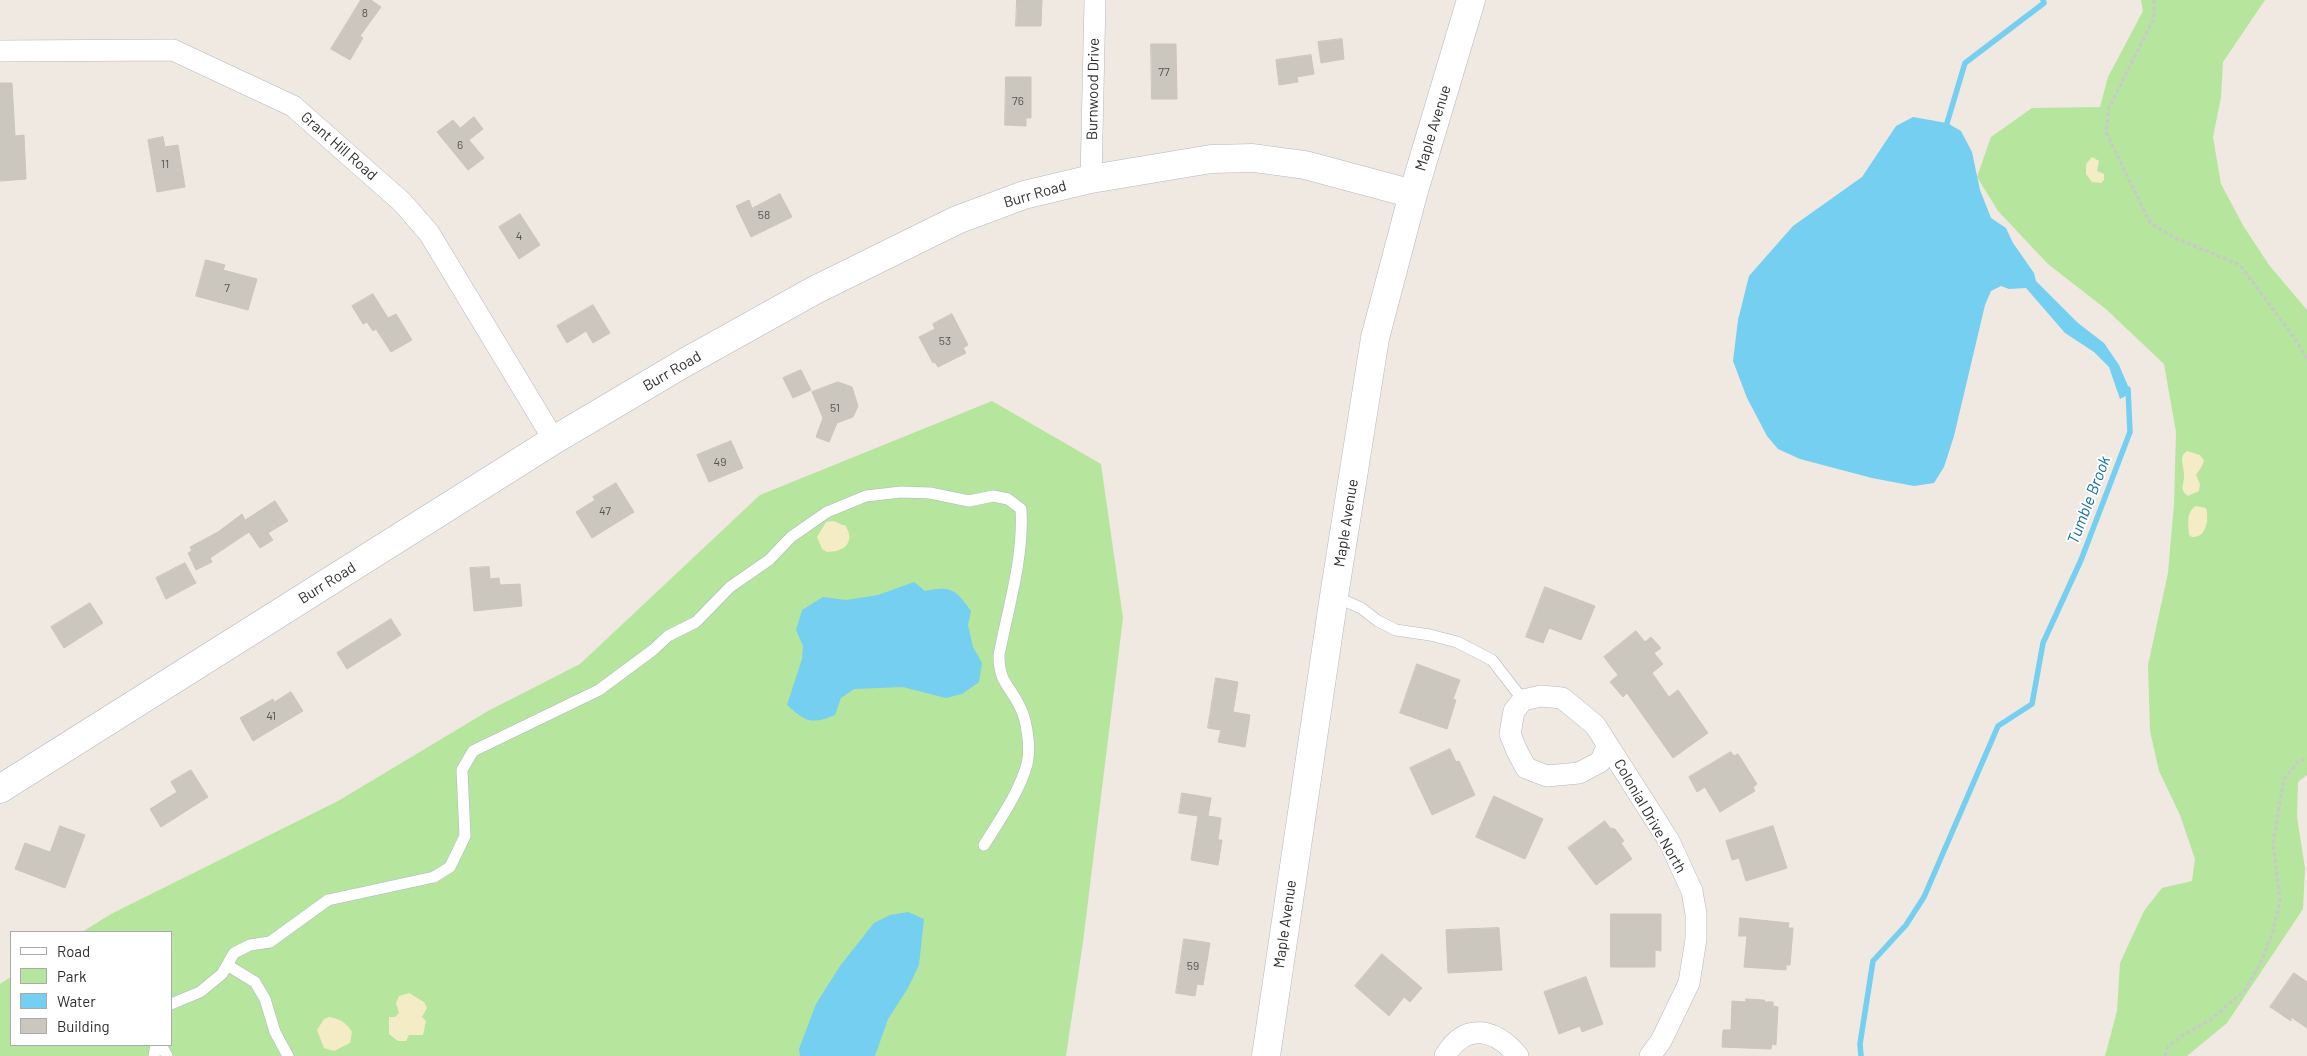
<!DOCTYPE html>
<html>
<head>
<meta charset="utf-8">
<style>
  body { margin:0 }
  #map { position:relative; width:2307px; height:1056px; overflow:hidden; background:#efe9e1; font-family:Barlow,sans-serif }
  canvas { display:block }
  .legend { position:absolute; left:10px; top:931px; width:162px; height:115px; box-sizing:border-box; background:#fff; border:1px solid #ababab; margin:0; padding:6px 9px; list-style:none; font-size:15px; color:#2e2e2e }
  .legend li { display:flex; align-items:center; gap:10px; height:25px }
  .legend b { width:25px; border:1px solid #ababab }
</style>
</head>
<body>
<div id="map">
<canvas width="2307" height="1056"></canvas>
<ul class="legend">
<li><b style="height:6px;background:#fff"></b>Road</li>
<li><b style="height:14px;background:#b6e59e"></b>Park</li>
<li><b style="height:14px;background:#75cff0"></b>Water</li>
<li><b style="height:14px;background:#cbc7bf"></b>Building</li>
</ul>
</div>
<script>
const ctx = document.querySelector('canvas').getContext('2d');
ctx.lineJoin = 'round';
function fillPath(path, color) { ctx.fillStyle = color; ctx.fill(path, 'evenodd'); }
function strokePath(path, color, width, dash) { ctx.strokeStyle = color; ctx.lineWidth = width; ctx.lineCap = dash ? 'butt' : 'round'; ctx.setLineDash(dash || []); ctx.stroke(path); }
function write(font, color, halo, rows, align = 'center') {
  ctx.font = font + ' Barlow,sans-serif'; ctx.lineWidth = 4; ctx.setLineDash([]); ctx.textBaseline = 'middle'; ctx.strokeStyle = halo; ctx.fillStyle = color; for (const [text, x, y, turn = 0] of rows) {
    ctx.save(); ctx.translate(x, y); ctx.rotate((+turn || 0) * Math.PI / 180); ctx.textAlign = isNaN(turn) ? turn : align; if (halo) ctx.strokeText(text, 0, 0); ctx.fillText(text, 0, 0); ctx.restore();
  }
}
fillPath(new Path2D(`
  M2141 0H2265L2223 62 2221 97 2213 137 2221 184 2244 227 2269 265 2307 310V775L2298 782 2297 817 2305 868 2303 909 2227 1023 2187 1056H2105L2117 1011 2120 963 2144 911 2162 888 2192 881 2195 859 2180 815 2159 771 2150 731 2148 665 2168 573 2174 504 2176 432 2164 364 2107 310 2048 264 1998 211 1977 177 1991 137 2032 108 2100 107 2108 77 2143 11Z
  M992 401 1101 464 1123 618 1083 942 1066 1056H0V984L11 977V1045H171V932H82L111 914 338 801 488 711 580 664 760 495Z`), '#b6e59e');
fillPath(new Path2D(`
  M2092 157 2099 161 2097 171 2104 174V180L2101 183 2092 182 2086 174V164Z
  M2187 451 2200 455 2204 460 2202 466 2196 475 2200 484 2199 491 2188 496C2178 489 2185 483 2184 474 2184 465 2178 457 2187 451Z
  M2196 506 2206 508C2209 519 2207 538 2192 537L2189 535C2189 524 2185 513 2196 506Z
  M834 521 842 525H845C856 541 845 552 827 552L822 549 817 537 826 522Z
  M409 993 424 1002 427 1008 422 1017 426 1021 423 1035H409L406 1041H398L389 1034V1017H395L399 1013 396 1003 399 996Z
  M329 1017C340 1019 346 1022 352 1032L350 1043 334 1051 324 1048 317 1030 324 1019Z`), '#f3ecc5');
fillPath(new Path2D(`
  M1913 117 1947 123 1961 131 1972 152 1980 190 1991 218 2006 228 2013 243 2034 273 2036 281 2078 323 2104 343 2119 365 2131 393 2120 399 2109 367 2094 352 2065 333 2026 288 2009 289 2001 286 1991 291 1985 305 1954 436 1944 467 1934 483 1914 486 1872 478 1800 459 1778 449 1767 436 1747 398 1733 361 1738 320 1749 276 1793 226 1862 177 1896 126Z
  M914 582 925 591C952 585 956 590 971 611L968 625 973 647 982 663 979 682 962 694 946 698 903 687 854 689 841 698 835 715C811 725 806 722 787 705L802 659 803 646 796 630 802 610 823 597 846 600 878 595Z
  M908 912 924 919 919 965 908 988 888 1019 875 1056H800L799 1049 816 1004 840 966 874 923 890 915Z`), '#75cff0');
strokePath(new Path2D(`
  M1947 130V123L1965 63 2044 3 2043 0
  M1861 1056 1860 1044 1873 961 1906 925 1924 897 1998 726 2032 704 2043 643 2081 560 2130 432 2128 389`), '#75cff0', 5.5);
const building = new Path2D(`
  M361 0H371L381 7 360 36 363 38 350 60 331 49Z
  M1017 0H1042L1041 26H1016Z
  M1342 39 1344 59 1321 63 1318 42Z
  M1151 44H1176L1177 99H1152Z
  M1311 55 1314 74 1297 77 1298 82 1279 85 1276 60Z
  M1006 77H1031V118H1026V126L1005 125Z
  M0 83H12L15 136 24 135 26 179 0 181Z
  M474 117 483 129 469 140 484 158 468 170 437 132 453 120 460 128Z
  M163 137 165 147 178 145 185 187 157 192 148 140Z
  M780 194 792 217 751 237 736 206 749 200 752 208Z
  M520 214 540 245 519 259 499 227Z
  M206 260 225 265 223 270 257 279 248 310 196 296Z
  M373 294 388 318 396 314 412 340 391 352 376 329 373 331 367 322 363 324 352 306Z
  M593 305 610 333 593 343 586 331 567 343 557 326Z
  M952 314 968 345 963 348 966 353 938 367 935 362 933 363 919 337 935 329 933 324Z
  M801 370 811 390 793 398 783 378Z
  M838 382 852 387 858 406 853 417 837 423 829 442 816 437 823 418 812 392Z
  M731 441 743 468 709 482 697 455Z
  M616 483 634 512 592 538 576 512 595 500 593 497Z
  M275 501 288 521 268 533 273 540 260 548 249 532 210 558 212 562 196 570 188 553 192 551 190 547 218 532 242 514 245 520Z
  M185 563 196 583 166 599 156 578Z
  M489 567 490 579 499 578 500 585 520 584 522 606 474 611 470 568Z
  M1545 587 1595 606 1581 640 1549 628 1543 643 1526 637Z
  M90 603 103 623 64 648 51 627Z
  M391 619 401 635 347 669 337 653Z
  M1636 631 1645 642 1651 637 1661 648 1654 653 1663 664 1652 673 1669 697 1678 690 1708 733 1673 758 1627 693 1623 697 1610 682 1618 675 1604 657Z
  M1417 664 1460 680 1453 699 1456 700 1447 729 1400 713Z
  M1216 678 1238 682 1233 712 1250 715 1245 747 1218 742 1221 730 1208 728Z
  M291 692 303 711 253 741 240 718 273 699 274 702Z
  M1450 749 1456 762 1459 761 1475 795 1432 815 1410 768Z
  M1731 752 1734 756 1738 754 1757 784 1753 787 1755 791 1720 812 1705 787 1697 792 1689 777Z
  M191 770 208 797 161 827 150 809 177 792 171 782Z
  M1182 793 1211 798 1208 816 1221 818 1218 840H1222L1218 865 1191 860 1198 816 1179 813Z
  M1494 796 1543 819 1525 859 1476 837Z
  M1605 821 1610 828 1615 829 1624 841 1621 843 1632 859 1596 885 1568 848Z
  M60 826 85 835 65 888 15 869 25 843 50 852Z
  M1773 826 1787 868 1746 881 1739 858 1732 860 1726 841Z
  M1611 914H1661V951L1655 950V967H1611Z
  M1740 918 1789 923 1788 928H1793L1790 965H1786V970L1744 967 1747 936H1739Z
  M1499 928 1502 970 1448 973 1446 930Z
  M1184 939 1210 943 1203 985 1197 984 1195 996 1176 993Z
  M1382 954 1422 988 1410 1002 1404 997 1389 1016 1355 986Z
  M2294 973 2307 982V1028L2291 1017V1021L2270 1007Z
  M1586 977 1603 1024 1582 1032 1580 1026 1559 1034 1544 992Z
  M1746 999 1764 1000 1765 1002H1773V1006L1778 1007 1776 1045 1772 1044 1771 1049 1722 1047 1723 1030H1731L1732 1001 1746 1002Z`);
fillPath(building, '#cbc7bf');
strokePath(building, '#cbc5ba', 1);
const lane = new Path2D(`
  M1334 596 1361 608 1378 621 1396 630 1430 635 1457 642 1492 660 1523 700
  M227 965 255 982 265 999 275 1032 288 1056
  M171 1004 200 992 222 974 234 953 250 945 270 942 328 900 434 877 450 867 465 836 462 770 473 751 599 690 653 650 668 636 696 622 730 587 769 560 791 537 827 512 866 496 901 492 930 493 969 501 993 496 1008 499 1021 509C1024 558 1008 608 999 655 999 683 1009 684 1020 707 1027 720 1031 749 1027 764 1020 791 999 821 984 845
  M161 1045 167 1056
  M154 1056 156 1045`);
const street = new Path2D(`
  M0 51 173 50 293 106 402 202 429 233 554 440
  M1091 179 1095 0
  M1608 745 1600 762 1579 773 1547 776 1526 768 1517 751 1510 734 1514 711 1523 700 1541 696 1562 698 1595 725 1669 841 1692 891 1696 914V939L1689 983 1661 1041 1650 1056
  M1445 1056C1465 1021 1496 1029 1518 1056`);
const secondary = new Path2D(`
  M0 789 554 440 684 363 815 290 957 220 1024 195 1091 179 1211 159 1253 158 1305 165 1413 194
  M1266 1056 1334 596 1375 338 1413 194 1471 0`);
strokePath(lane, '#b4b7c1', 12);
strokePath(street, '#b4b7c1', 22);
strokePath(secondary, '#b4b7c1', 29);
strokePath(new Path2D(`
  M2154 0V18L2109 108 2106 132 2150 223 2175 238 2240 265 2293 336 2307 358
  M2165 1056 2168 1047 2180 1037 2210 1020 2244 991 2260 964 2272 935 2280 901 2273 843 2284 779 2298 762 2307 758`), '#c9c9c9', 3, [4, 2.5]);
strokePath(lane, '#fff', 11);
strokePath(street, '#fff', 21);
strokePath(secondary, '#fff', 28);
write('12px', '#555452', null, [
  ["8",365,13],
  ["77",1164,72],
  ["76",1018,101],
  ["6",460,145],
  ["11",165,164],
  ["58",764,215],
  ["4",519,236],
  ["7",227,288],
  ["53",945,341],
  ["51",835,408],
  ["49",720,462],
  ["47",605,511],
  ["41",271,716],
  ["59",1193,966]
]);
write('15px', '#2e2e2e', '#fff', [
  ["Burnwood Drive",1093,89,-89],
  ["Maple Avenue",1433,128,-73],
  ["Grant Hill Road",339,146,41],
  ["Burr Road",1035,194,-16],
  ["Burr Road",672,371,-30],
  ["Maple Avenue",1346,523,-81],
  ["Burr Road",327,583,-32],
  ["Colonial Drive North",1650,816,60],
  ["Maple Avenue",1285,924,-82]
]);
write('italic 16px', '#0d6fa3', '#fff', [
  ["Tumble Brook",2089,500,-69]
]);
</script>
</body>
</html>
